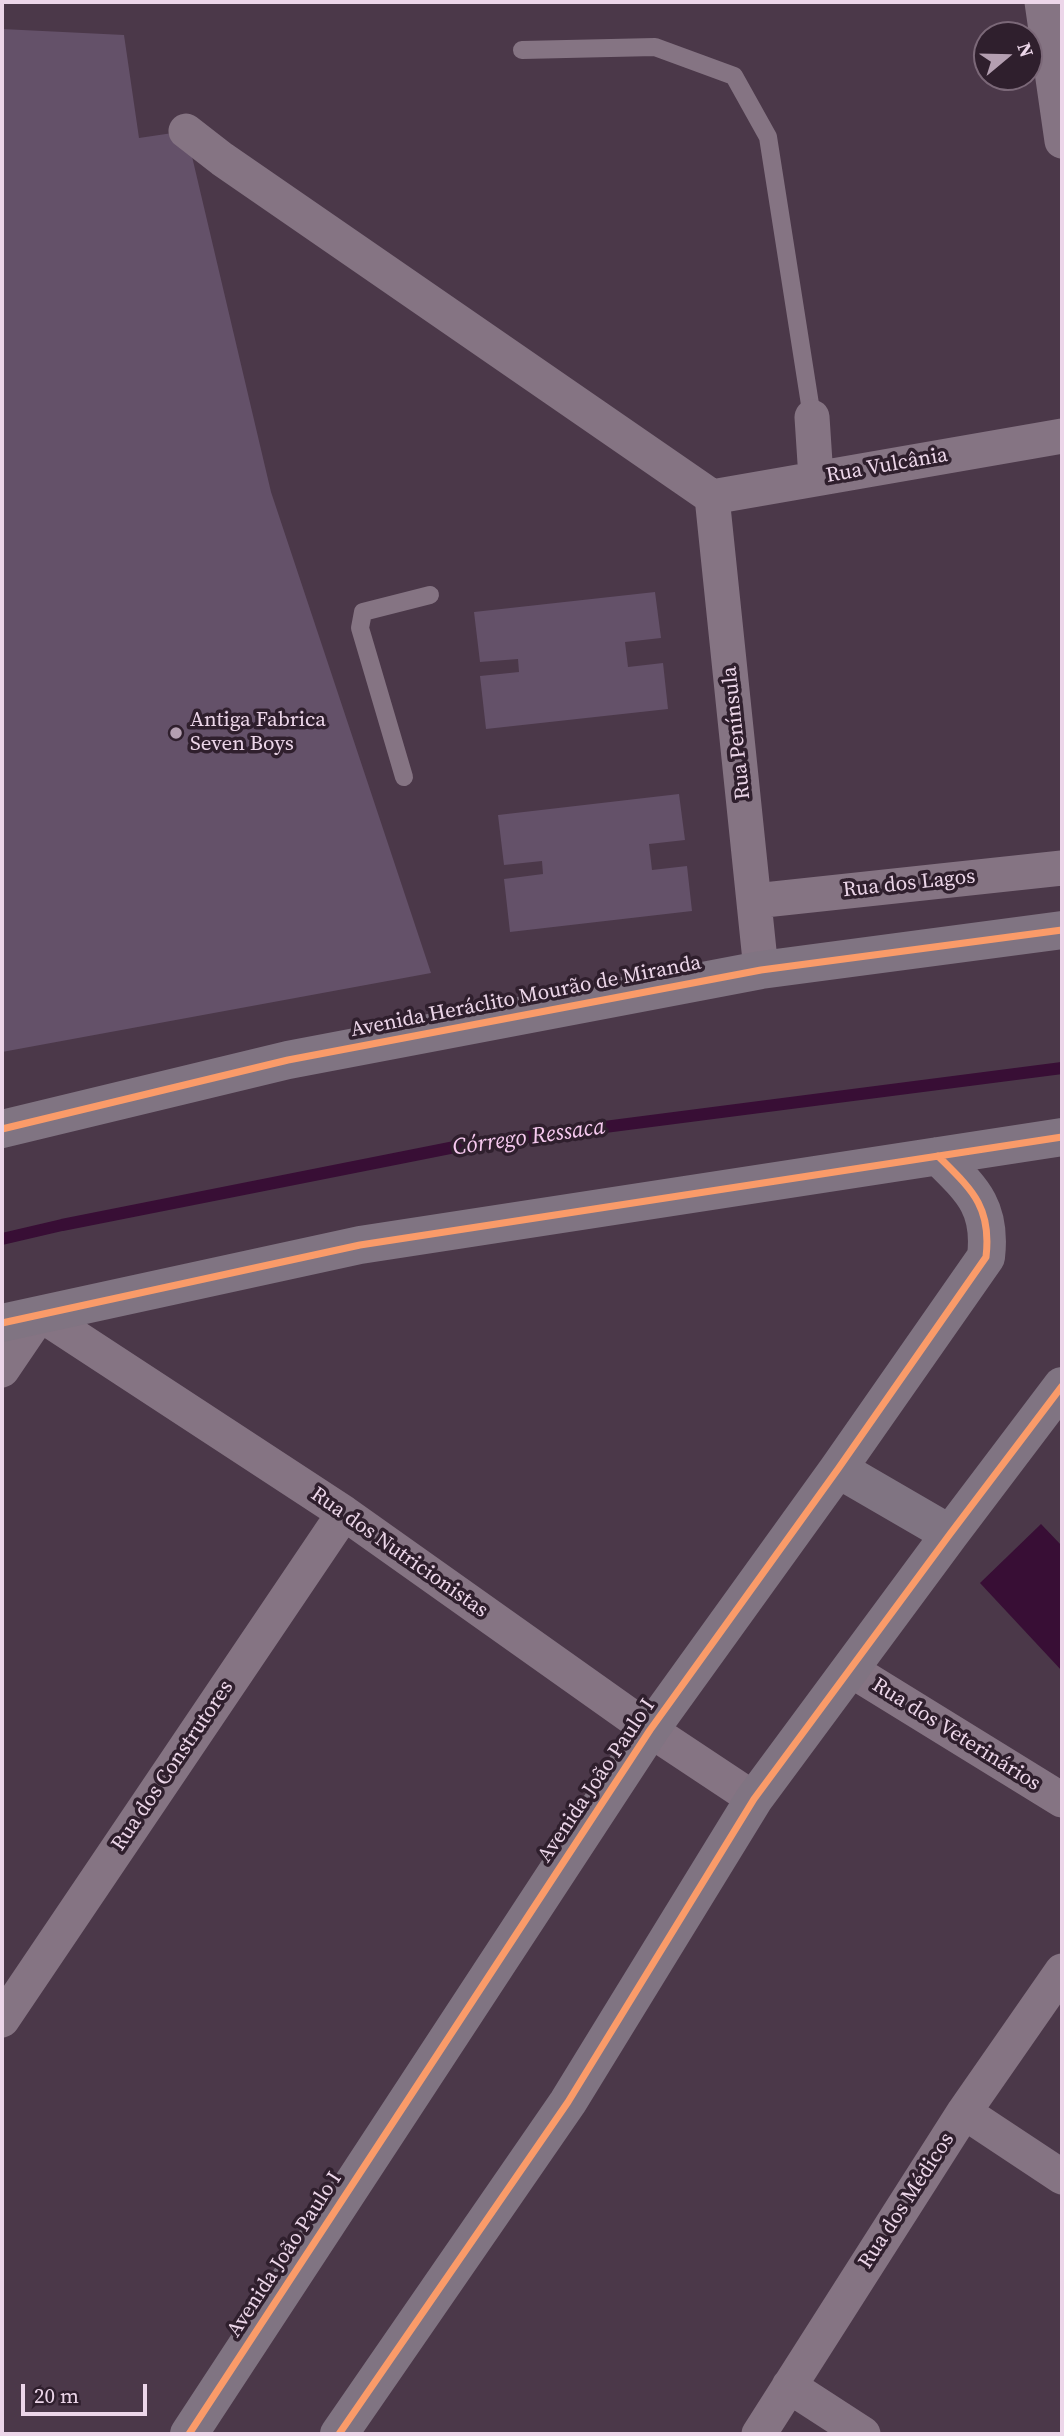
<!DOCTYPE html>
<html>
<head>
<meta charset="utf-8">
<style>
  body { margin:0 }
  #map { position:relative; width:1064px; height:2436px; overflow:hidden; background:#4b3849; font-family:"Source Serif 4",serif }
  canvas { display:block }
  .frame { position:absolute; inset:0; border:4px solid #ecd6e9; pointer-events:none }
  .north { position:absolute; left:973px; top:21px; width:70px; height:70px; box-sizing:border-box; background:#2f1f2d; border:2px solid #7b6878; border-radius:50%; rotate:71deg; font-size:19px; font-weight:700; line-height:28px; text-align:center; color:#ecd6e9 }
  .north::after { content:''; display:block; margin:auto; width:24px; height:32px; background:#b49fb1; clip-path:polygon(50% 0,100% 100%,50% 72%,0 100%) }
  .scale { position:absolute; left:21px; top:2384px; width:126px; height:32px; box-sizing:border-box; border:4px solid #ecd6e9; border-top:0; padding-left:9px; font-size:21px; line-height:24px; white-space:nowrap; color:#ecd6e9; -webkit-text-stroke:5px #2f1f2d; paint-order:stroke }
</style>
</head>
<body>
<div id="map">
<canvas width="1064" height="2436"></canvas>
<div class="frame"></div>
<div class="north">N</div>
<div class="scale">20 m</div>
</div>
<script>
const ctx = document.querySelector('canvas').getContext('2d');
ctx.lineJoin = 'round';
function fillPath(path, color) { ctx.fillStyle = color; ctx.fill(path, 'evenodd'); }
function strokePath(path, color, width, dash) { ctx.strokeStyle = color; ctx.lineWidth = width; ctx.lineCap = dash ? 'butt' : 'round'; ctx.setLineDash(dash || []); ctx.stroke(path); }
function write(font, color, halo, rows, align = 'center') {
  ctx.font = font + ' "Source Serif 4",serif'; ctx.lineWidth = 7; ctx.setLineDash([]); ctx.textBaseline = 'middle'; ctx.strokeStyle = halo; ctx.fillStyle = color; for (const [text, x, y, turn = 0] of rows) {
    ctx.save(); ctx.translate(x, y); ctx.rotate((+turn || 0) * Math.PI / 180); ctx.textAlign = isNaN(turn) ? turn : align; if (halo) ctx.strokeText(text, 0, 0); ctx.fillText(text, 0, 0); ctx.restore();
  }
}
fillPath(new Path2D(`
  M1041 1524 1062 1546V1671L980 1583Z`), '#380e35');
strokePath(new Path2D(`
  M2 1239 62 1225 465 1145 1062 1068`), '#380e35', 12);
fillPath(new Path2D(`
  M2 29 124 35 139 138 186 131 271 492 431 973 2 1052Z
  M655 592 661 638 625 642 628 667 663 663 668 709 486 729 480 676 519 672 518 659 480 662 474 612Z
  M679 794 685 840 649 844 652 870 687 866 692 911 510 932 504 879 543 874 542 861 504 865 498 815Z`), '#645169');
strokePath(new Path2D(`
  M522 50 655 47 734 76 768 137 812 417
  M404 777 360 628 363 612 430 595`), '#857483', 18);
strokePath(new Path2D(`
  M1042 2 1062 141
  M186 131 222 159 712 497
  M812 417 816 478
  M712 497 761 970
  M712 497 1062 436
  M755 901 1062 868
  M2 1370 40 1314 344 1513 650 1730 754 1799
  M851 1670 1062 1800
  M2 2020 344 1513
  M964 2112 1062 2177
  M789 2386 863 2434
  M759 2434 964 2112 1062 1971`), '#857483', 35);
strokePath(new Path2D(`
  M2 1129 288 1060 761 970 1062 930
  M2 1323 360 1245 1062 1137
  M838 1469 950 1534
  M189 2434 650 1730 838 1469 986 1257C992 1206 971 1189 938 1156
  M339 2434 568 2102 754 1799 950 1534 1062 1386`), '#807482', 38);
strokePath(new Path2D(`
  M2 1129 288 1060 761 970 1062 930
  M2 1323 360 1245 1062 1137
  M189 2434 650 1730 838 1469 986 1257C992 1206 971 1189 938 1156
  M339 2434 568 2102 754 1799 950 1534 1062 1386`), '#fa9b69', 7);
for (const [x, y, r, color] of [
  [176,733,7,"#b49fb1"]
]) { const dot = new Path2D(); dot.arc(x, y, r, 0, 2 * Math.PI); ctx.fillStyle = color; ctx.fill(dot); strokePath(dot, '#2f1f2d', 2.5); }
write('21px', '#ecd6e9', '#2f1f2d', [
  ["Rua Vulcânia",887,466,-10],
  ["Rua Península",737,733,-96],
  ["Rua dos Lagos",909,884,-6],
  ["Avenida Heráclito Mourão de Miranda",526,997,-11],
  ["Rua dos Nutricionistas",399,1553,35],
  ["Rua dos Veterinários",956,1735,32],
  ["Rua dos Construtores",173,1766,-56],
  ["Avenida João Paulo I",597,1781,-56],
  ["Rua dos Médicos",907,2201,-57],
  ["Avenida João Paulo I",285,2255,-57]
]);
write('21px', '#ecd6e9', '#2f1f2d', [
  ["Antiga Fabrica",190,721],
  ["Seven Boys",190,745]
], 'left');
write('italic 23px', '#f7caf0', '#2f1f2d', [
  ["Córrego Ressaca",529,1138,-8]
]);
</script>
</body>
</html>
